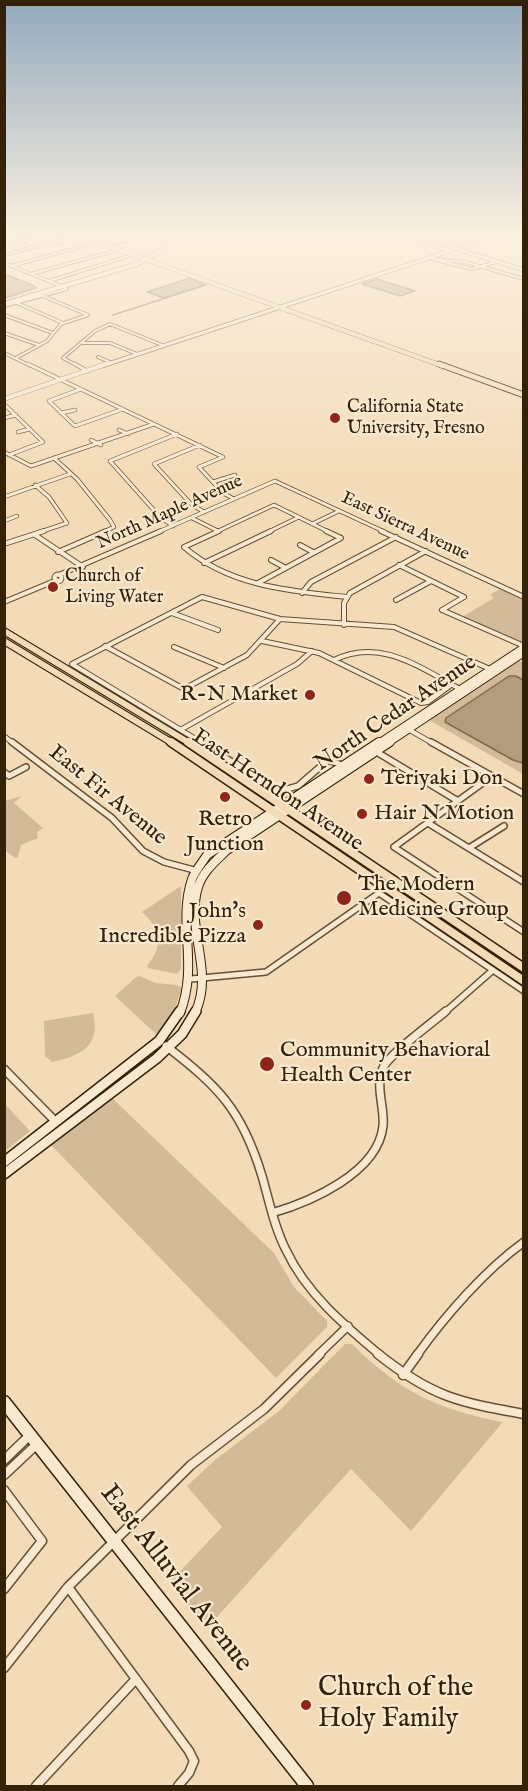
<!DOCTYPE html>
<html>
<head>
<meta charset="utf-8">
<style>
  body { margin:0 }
  #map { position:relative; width:528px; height:1791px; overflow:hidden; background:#f4dbb7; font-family:"IM FELL English",serif }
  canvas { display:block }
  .frame { position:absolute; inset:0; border:6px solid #34210a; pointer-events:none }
</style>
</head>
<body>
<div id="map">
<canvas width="528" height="1791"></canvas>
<div class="frame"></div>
</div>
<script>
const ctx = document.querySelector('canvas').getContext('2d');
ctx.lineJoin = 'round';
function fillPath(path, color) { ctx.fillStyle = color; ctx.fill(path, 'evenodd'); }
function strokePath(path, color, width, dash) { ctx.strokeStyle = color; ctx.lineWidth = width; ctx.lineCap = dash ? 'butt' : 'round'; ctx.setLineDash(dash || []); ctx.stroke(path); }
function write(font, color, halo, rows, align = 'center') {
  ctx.font = font + ' "IM FELL English",serif'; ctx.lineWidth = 4.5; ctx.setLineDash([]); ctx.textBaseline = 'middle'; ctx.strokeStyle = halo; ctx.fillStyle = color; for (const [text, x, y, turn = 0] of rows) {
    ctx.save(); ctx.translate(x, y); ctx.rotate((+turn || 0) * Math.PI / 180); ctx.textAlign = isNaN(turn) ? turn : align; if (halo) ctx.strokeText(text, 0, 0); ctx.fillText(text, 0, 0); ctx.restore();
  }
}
fillPath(new Path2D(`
  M500 589 523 600 522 642 462 617 494 598 490 595Z
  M519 660 524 664 523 774 429 720Z
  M22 796 14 803 43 828 37 832 38 838 21 845 18 857 15 858 5 850V801Z
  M181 886V969L177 974 148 968 147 966C164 945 161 929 142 912Z
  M140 976 155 983 177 985 182 988 172 1015 156 1034 115 996 136 977Z
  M93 1013C101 1046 81 1056 52 1062L45 1056 44 1021Z
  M112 1098 274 1253 294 1287 327 1321V1327L276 1378 51 1145Z
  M5 1104 30 1131 5 1151Z
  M345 1344H352C399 1391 438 1410 503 1422L411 1531 351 1469 206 1629 169 1583 222 1527 187 1486 215 1460 279 1411Z`), '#d3bb9a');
const water = new Path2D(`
  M5 274 34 286 36 288 5 298Z
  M190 278 204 285 164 298 147 292Z
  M377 279 415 291 400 296 362 284Z
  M509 676H516L523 680V763L513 760 445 722 446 718Z`);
fillPath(water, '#b39c7c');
strokePath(water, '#806b4e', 1.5);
strokePath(new Path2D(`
  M113 245 153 235
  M113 315 206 285`), '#806b4e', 1.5);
const minorFar5 = new Path2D(`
  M4 238 31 247
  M13 240 33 235
  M52 242 62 243
  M4 255 49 243 65 235
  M432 259 472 269 496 262
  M433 259 465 262 524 279
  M4 263 61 286
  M11 266 98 242
  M31 274 118 250
  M49 281 129 256
  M43 296 88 315
  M17 303 63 323
  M4 306 67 289 64 287
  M4 315 53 333
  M4 333 39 345
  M83 343H110L137 354
  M4 353 31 366
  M98 357 112 363
  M16 358 47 341 61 324 88 315
  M78 366 63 358 95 331 110 324 162 345`);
const minorFar4 = new Path2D(`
  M28 364 223 457
  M75 364 87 371
  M81 389 49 401 75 426 123 409
  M4 404 43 442 9 455
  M61 413 75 410
  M4 418 16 415
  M119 430 128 434
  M18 432 30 429
  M91 440 101 445
  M200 445 154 464 191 504 204 512
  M4 452 31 466 154 424
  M223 457 199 467 223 493 234 499
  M54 458 77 479 110 520 114 527 103 532
  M213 482 235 475
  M35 485 49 497 67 523 40 532
  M4 497 70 474
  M192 518 218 531
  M4 521 17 516
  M312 524 339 511
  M173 526 160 517 110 461 177 434
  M158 532 275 481 385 532
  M216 532 274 505 329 532
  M268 532 299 517`);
const minorFar3 = new Path2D(`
  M219 531 184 547C229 586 289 591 346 597
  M326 531 341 538
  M381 531 524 597
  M35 535 83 567
  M4 544 44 531
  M300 545 313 552
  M58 552 106 531
  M271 560 284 567
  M204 563 271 531
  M399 565 464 597
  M54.5 578a3.5 3.5 0 1 1 7 0a3.5 3.5 0 1 1-7 0Z
  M59 575 161 531
  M258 583 341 538
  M302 593 311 582 396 537
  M396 600 431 581
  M4 602 57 580
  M442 610 524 646
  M442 610 464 597
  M172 613 218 630
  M344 625V603L350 593 426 551
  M262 641 319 653 421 703 428 702 451 685
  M105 646 184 689 247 655 280 619
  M174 647 224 668
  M334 660C381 637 420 668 462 690
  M406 728 434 744
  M182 729 297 664 312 651
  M4 736 14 744
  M204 744 72 664 202 597 280 619 394 627 490 669`);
const minorFar2 = new Path2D(`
  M12 742 112 818 143 851 164 862 194 870
  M202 742 277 792 298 786 328 760 342 765
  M431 742 524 794
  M375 751 458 801
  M4 772 9 776 26 767
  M491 777 394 847 524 932
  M428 823 524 882
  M469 848 504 826
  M191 979 266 972 379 893 524 991
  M444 1013 493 970`);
const minorFar1 = new Path2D(`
  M166 1046C219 1087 242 1110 262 1176 269 1200 274 1227 286 1250 306 1293 344 1325 380 1355
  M4 1069 56 1122
  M272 1213C310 1202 378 1173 383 1126 385 1107 374 1085 384 1066 391 1053 432 1023 446 1011
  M318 1355 348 1326
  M417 1355C445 1316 485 1270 524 1242`);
const minor = new Path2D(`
  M378 1354C432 1397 458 1402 524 1414
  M403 1375 418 1354
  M4 1460 29 1436
  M4 1475 36 1445
  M4 1490 42 1541 4 1589
  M68 1587 189 1751 194 1761 189 1773 178 1786
  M4 1668 68 1587 191 1465 264 1409 320 1354
  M36 1786 136 1679`);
const tertiaryFar1 = new Path2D(`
  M401 235 449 251
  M452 247 495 235
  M446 248H454L524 270
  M102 366 450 251`);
const tertiary = new Path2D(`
  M4 399 106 364`);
const secondaryFar4 = new Path2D(`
  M4 304 137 264 159 252 176 235`);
const secondaryFar3 = new Path2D(`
  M377 744 524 647
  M387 744 524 653`);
const secondaryFar2 = new Path2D(`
  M180 1013C199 964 177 924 192 879 195 871 202 863 207 855L379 742
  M195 1013C215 971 185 929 198 887 203 871 216 861 227 850L390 742`);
const secondaryFar1 = new Path2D(`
  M4 1162 159 1041 180 1011
  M4 1174 157 1058 182 1034 196 1011`);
const secondary = new Path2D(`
  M4 1402 307 1786`);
const primaryFar3 = new Path2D(`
  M78 235 443 366`);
const primaryFar2 = new Path2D(`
  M439 364 524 395`);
const primaryFar1 = new Path2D(`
  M4 631 191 744
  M4 641 174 744`);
const primary = new Path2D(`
  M171 742 524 981
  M188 742 524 968`);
strokePath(minorFar5, '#645035', 4);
strokePath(minorFar4, '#645035', 4.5);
strokePath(minorFar3, '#645035', 6);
strokePath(minorFar2, '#645035', 8);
strokePath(minorFar1, '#645035', 10);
strokePath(minor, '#645035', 11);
strokePath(tertiaryFar1, '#645035', 4.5);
strokePath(tertiary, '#645035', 5);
strokePath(secondaryFar4, '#34210a', 5);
strokePath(secondaryFar3, '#34210a', 8);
strokePath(secondaryFar2, '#34210a', 10);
strokePath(secondaryFar1, '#34210a', 12);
strokePath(secondary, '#34210a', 15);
strokePath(primaryFar3, '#34210a', 5);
strokePath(primaryFar2, '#34210a', 7);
strokePath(primaryFar1, '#34210a', 8);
strokePath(primary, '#34210a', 11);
strokePath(minorFar5, '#f8e8d0', 2);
strokePath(minorFar4, '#f8e8d0', 3);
strokePath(minorFar3, '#f8e8d0', 4);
strokePath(minorFar2, '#f8e8d0', 5);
strokePath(minorFar1, '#f8e8d0', 7);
strokePath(minor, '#f8e8d0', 8);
strokePath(tertiaryFar1, '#f8e8d0', 3);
strokePath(tertiary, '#f8e8d0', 4);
strokePath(secondaryFar4, '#f8e8d0', 4);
strokePath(secondaryFar3, '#f8e8d0', 6);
strokePath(secondaryFar2, '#f8e8d0', 8);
strokePath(secondaryFar1, '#f8e8d0', 9);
strokePath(secondary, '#f8e8d0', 12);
strokePath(primaryFar3, '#f4dbb7', 4);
strokePath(primaryFar2, '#f4dbb7', 5);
strokePath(primaryFar1, '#f4dbb7', 6);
strokePath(primary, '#f4dbb7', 8);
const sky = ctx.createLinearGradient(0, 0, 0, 485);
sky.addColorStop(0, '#93aabd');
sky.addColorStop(0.48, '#faefdf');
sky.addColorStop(1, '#faefdf00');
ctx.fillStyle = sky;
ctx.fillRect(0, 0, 528, 485);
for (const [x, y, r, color] of [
  [335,418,6,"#8f2418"],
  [53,587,6,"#8f2418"],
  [310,695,6,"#8f2418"],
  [369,779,6,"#8f2418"],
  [225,797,6,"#8f2418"],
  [362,814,6,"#8f2418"],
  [344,898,8,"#8f2418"],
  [258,925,6,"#8f2418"],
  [267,1064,8,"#8f2418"],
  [306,1705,6,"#8f2418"]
]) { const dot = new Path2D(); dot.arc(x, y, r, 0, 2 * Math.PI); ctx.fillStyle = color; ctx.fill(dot); strokePath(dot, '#f8e8d0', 2); }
write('18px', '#34210a', '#f8e8d0', [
  ["California State",347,408],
  ["University, Fresno",347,429],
  ["Church of",65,577],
  ["Living Water",65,598]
], 'left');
write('18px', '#34210a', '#f8e8d0', [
  ["North Maple Avenue",170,513,-24],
  ["East Sierra Avenue",405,527,25]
]);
write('22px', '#34210a', '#f8e8d0', [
  ["R-N Market",298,695,"right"],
  ["Teriyaki Don",381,779],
  ["Hair N Motion",374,814],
  ["Retro",225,820,"center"],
  ["Junction",225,845,"center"],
  ["The Modern",358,885],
  ["Medicine Group",358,910],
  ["John's",246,912,"right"],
  ["Incredible Pizza",246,937,"right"],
  ["Community Behavioral",280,1051],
  ["Health Center",280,1076]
], 'left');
write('22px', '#34210a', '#f8e8d0', [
  ["North Cedar Avenue",396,714,-34],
  ["East Herndon Avenue",277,791,34],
  ["East Fir Avenue",107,796,39]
]);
write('27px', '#34210a', '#f8e8d0', [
  ["East Alluvial Avenue",175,1579,52]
]);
write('27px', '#34210a', '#f8e8d0', [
  ["Church of the",318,1689],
  ["Holy Family",318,1720]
], 'left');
</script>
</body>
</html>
